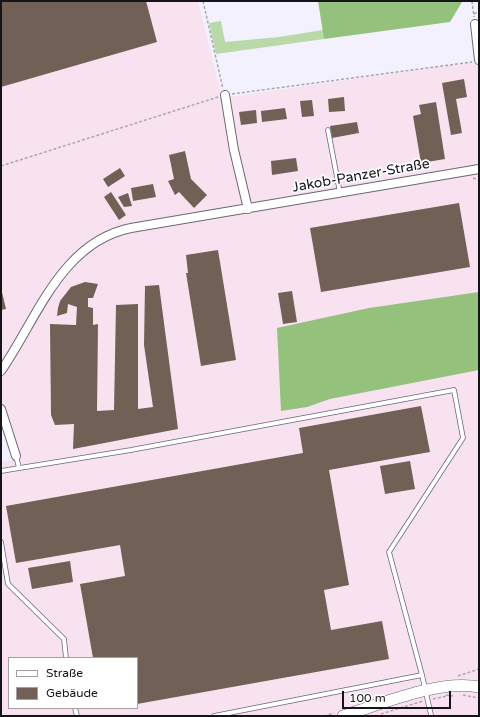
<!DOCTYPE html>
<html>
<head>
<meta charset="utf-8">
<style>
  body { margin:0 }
  #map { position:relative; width:480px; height:717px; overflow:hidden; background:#f4f1fe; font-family:"Varela Round",sans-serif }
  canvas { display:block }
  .frame { position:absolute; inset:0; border:2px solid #15141b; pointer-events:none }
  .legend { position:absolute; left:8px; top:657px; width:130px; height:52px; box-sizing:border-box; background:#fff; border:1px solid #a1a1a4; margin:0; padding:5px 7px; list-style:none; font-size:12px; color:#15141b }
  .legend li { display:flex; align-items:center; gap:8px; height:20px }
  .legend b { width:20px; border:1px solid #a1a1a4 }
  .scale { position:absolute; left:342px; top:691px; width:109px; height:18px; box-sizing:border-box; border:2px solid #15141b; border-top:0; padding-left:5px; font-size:12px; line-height:14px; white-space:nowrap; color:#15141b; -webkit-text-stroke:3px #fff; paint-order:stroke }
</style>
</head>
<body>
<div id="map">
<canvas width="480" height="717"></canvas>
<div class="frame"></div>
<ul class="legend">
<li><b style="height:5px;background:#fff"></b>Straße</li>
<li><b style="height:11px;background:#706055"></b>Gebäude</li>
</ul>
<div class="scale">100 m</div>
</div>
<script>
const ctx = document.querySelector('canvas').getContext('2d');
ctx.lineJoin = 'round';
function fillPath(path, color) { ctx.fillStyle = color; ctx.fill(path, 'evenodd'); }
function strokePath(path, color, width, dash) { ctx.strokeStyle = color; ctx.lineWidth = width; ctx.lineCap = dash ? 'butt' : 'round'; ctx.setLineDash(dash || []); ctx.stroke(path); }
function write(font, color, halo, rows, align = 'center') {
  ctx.font = font + ' "Varela Round",sans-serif'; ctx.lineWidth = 3.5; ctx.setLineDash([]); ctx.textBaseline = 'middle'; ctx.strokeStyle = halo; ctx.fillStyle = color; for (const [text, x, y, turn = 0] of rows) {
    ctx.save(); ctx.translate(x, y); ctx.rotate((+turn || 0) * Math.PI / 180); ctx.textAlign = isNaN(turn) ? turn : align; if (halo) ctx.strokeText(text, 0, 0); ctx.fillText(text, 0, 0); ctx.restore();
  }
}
fillPath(new Path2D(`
  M1 1H198L222 98 479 61V716H3L1 707V462L17 459 1 408ZM9 658H137V708H9Z`), '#f8e2f0');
fillPath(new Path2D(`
  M221 21 225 42 279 37 323 30 324 39 216 54 209 23Z`), '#bad9a9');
fillPath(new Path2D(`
  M318 1H462V2L450 22 324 39Z
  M479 292V370L330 399 307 407 281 411 277 328 369 308Z`), '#94c17c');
fillPath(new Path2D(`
  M1 1H146L157 42 1 87Z
  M464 79 467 97 456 99 462 133 451 135 442 83Z
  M344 97 345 111 329 112 328 99Z
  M312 100 314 116 302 117 300 101Z
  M436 102 445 159 421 163 413 116 421 114 419 105Z
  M285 108 287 119 262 122 261 111Z
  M256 110 257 123 241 125 239 112Z
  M357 122 359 133 332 138 330 126Z
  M185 151 191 179 207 195 194 208 179 192 175 195 168 181 174 179 169 155Z
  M296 158 298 171 272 175 271 161Z
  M120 168 125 176 108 187 103 179Z
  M153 184 156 197 133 201 131 188Z
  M111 192 126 215 119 220 104 197Z
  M128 193 132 206 124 207 118 197Z
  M459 203 470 267 321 292 310 228Z
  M218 250 236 360 201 366 186 273H188L186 255Z
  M85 282 98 284 93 298H88V307L93 308V325L98 324 97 411 114 410 116 305 138 304V409L153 407 144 345 145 286 159 285 178 429 73 449 74 424 55 425 51 415 50 324 76 325 77 307 68 304 67 313 57 316 58 308 60 301 71 287Z
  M1 288 6 309 1 310Z
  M292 291 297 322 283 324 278 293Z
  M421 406 430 452 329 470 349 585 324 590 331 630 382 621 389 659 137 704V658H93L80 584 125 576 120 545 16 563 6 506 303 453 299 428Z
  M410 461 415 489 385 494 380 466Z
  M70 561 73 582 32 589 28 568Z`), '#706055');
const service = new Path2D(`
  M328 130 340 193
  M16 456 19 468
  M1 471 131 450 454 390 463 438 389 552 422 675 431 715
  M1 542 8 584 64 639 66 658
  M75 708 77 716
  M214 716 422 675`);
const minor = new Path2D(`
  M475 24 479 60
  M225 95 234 150 248 209
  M1 371C37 319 61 242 131 228L479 169
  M1 409 16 456`);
const secondary = new Path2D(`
  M343 716C381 704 440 679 479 687`);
strokePath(service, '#6b6778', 5.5);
strokePath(minor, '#6b6778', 10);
strokePath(secondary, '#6b6778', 12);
strokePath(new Path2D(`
  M203 1 223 89
  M472 1 474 17
  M474 14 479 11
  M232 94 472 62
  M1 166 218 97
  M473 178 479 180
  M458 676 479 669
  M446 695 453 696
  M463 695 479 698
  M433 699 447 696
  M381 714 423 701
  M324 716 334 713`), '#a9a7b2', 1.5, [3, 2]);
strokePath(service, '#fff', 4);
strokePath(minor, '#fff', 8);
strokePath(secondary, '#fff', 11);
write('14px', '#15141b', '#fff', [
  ["Jakob-Panzer-Straße",361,176,-10]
]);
</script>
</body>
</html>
